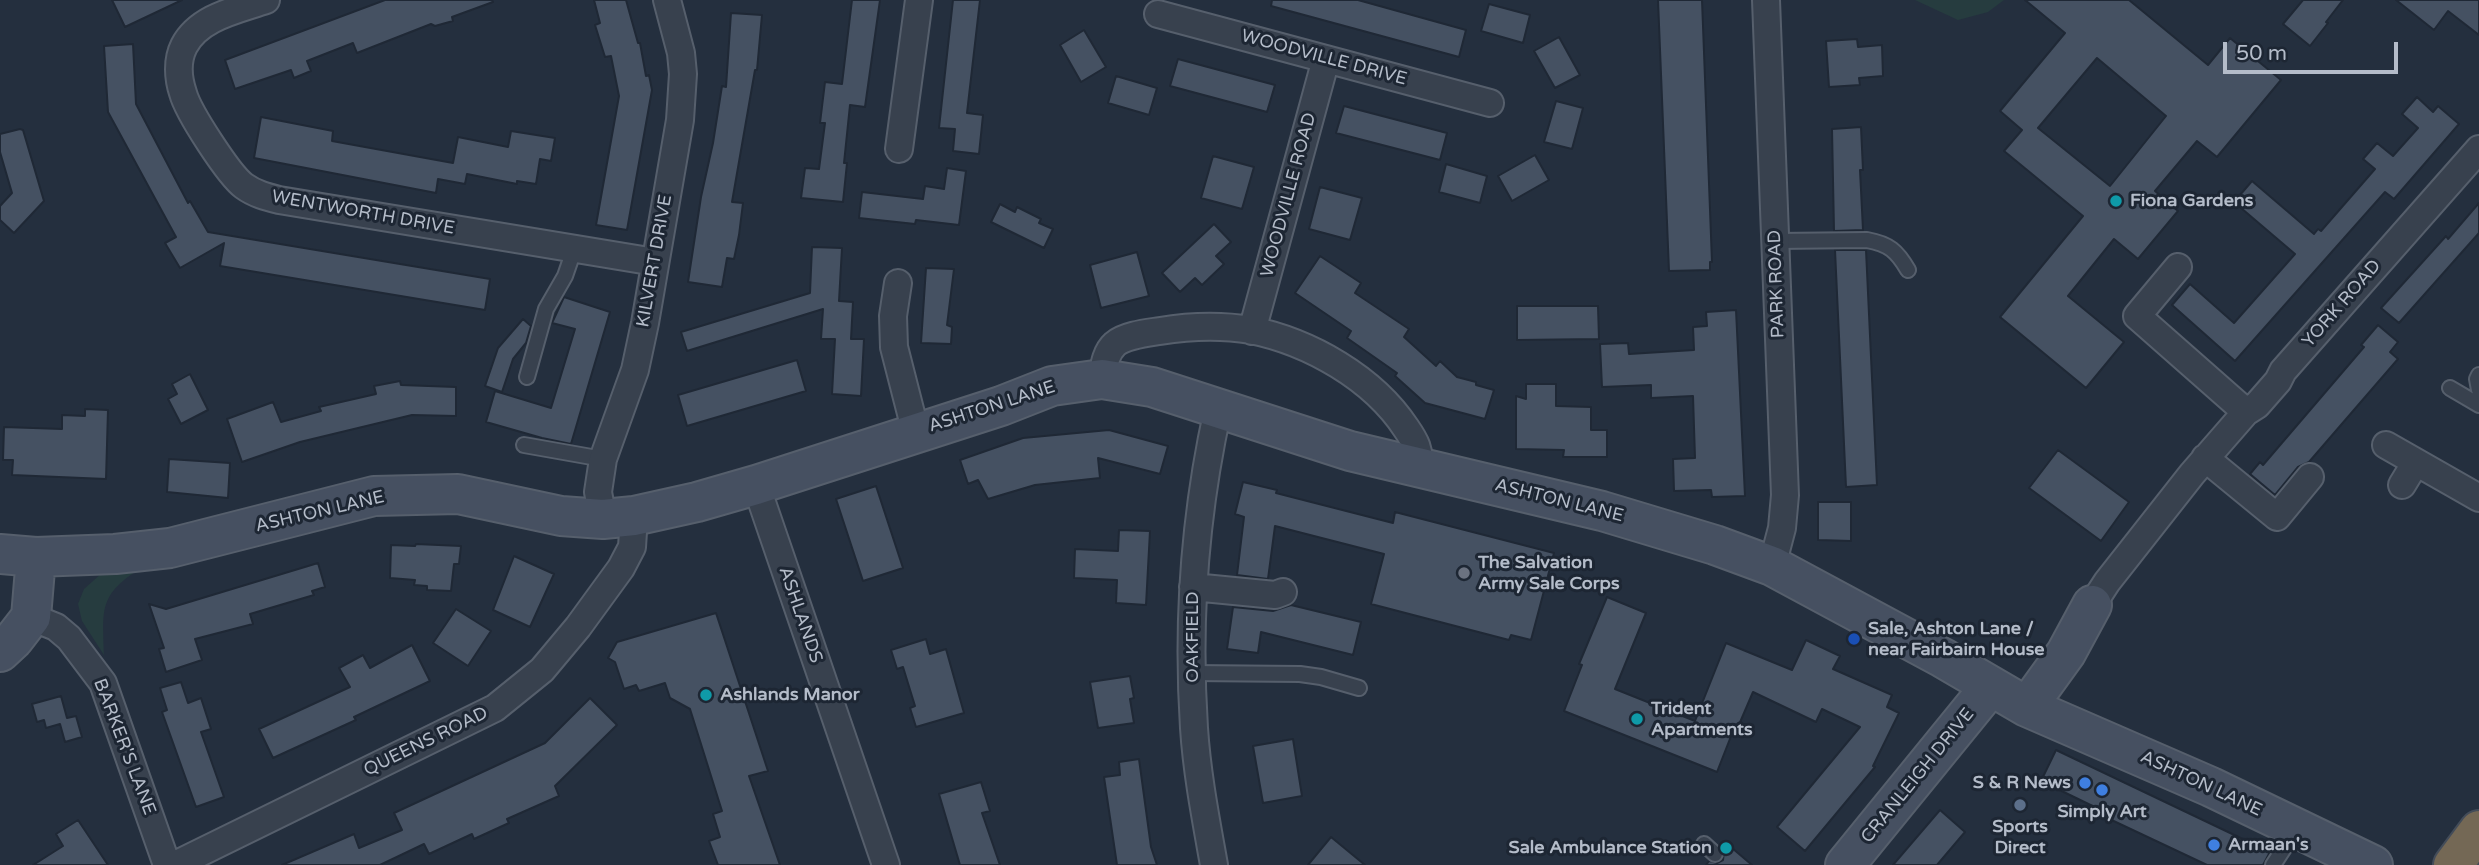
<!DOCTYPE html>
<html>
<head>
<meta charset="utf-8">
<style>
  body { margin:0 }
  #map { position:relative; width:2479px; height:865px; overflow:hidden; background:#242f3e; font-family:"Varela Round",sans-serif }
  canvas { display:block }
  .scale { position:absolute; left:2223px; top:42px; width:175px; height:32px; box-sizing:border-box; border:4px solid #b4bcc9; border-top:0; padding-left:9px; font-size:21px; line-height:24px; white-space:nowrap; color:#b4bcc9; -webkit-text-stroke:5px #1d2633; paint-order:stroke }
</style>
</head>
<body>
<div id="map">
<canvas width="2479" height="865"></canvas>
<div class="scale">50 m</div>
</div>
<script>
const ctx = document.querySelector('canvas').getContext('2d');
ctx.lineJoin = 'round';
function fillPath(path, color) { ctx.fillStyle = color; ctx.fill(path, 'evenodd'); }
function strokePath(path, color, width, dash) { ctx.strokeStyle = color; ctx.lineWidth = width; ctx.lineCap = dash ? 'butt' : 'round'; ctx.setLineDash(dash || []); ctx.stroke(path); }
function write(font, color, halo, rows, align = 'center') {
  ctx.font = font + ' "Varela Round",sans-serif'; ctx.lineWidth = 6; ctx.setLineDash([]); ctx.textBaseline = 'middle'; ctx.strokeStyle = halo; ctx.fillStyle = color; for (const [text, x, y, turn = 0] of rows) {
    ctx.save(); ctx.translate(x, y); ctx.rotate((+turn || 0) * Math.PI / 180); ctx.textAlign = isNaN(turn) ? turn : align; if (halo) ctx.strokeText(text, 0, 0); ctx.fillText(text, 0, 0); ctx.restore();
  }
}
fillPath(new Path2D(`
  M1915 0H2004L1988 12 1958 20Z
  M138 570C98 596 103 611 104 655L82 621 78 604 84 589 102 573Z`), '#263c3f');
const building = new Path2D(`
  M112 0H182L125 27Z
  M385 0H492L493 2 452 17 453 21 435 26 431 24 357 53 353 43 307 61 311 71 294 78 291 70 235 89 225 60Z
  M594 0H626L638 43H640L646 76 649 75 652 90 627 230 596 225 619 96 611 56 605 57 595 25 600 23Z
  M852 0H880L865 107 850 105 844 163H847L843 202 801 198 805 168 819 169 825 123H820L825 82 842 84Z
  M953 0H980L967 113 983 115 979 154 953 151 955 129 939 128Z
  M1272 0H1358L1466 30 1459 57 1271 6Z
  M1658 0H1702L1712 262H1710V270L1669 271Z
  M2025 0H2129L2208 65 2230 38 2281 80 2217 157 2197 141 2155 191 2178 211 2138 259 2114 239 2068 296 2124 342 2086 388 2000 317 2083 216 2004 151 2022 130 2000 111 2065 33ZM2097 58 2166 116 2110 186 2038 128Z
  M2303 0H2343L2326 22 2328 23 2310 46 2283 24Z
  M2396 0H2479V35L2448 11 2434 30Z
  M1489 4 1530 15 1523 43 1481 31Z
  M731 13 762 15 757 70H755L732 202 743 203 739 235 734 259 727 258 722 287 688 282 701 197 713 143 722 86 726 87Z
  M1084 30 1106 67 1081 82 1060 45Z
  M1559 37 1580 75 1555 88 1534 51Z
  M1857 39 1858 47 1882 45 1883 76 1859 78 1860 85 1829 87 1826 41Z
  M133 44 136 104 188 203 190 201 208 232 490 279 485 310 220 266 224 243 180 268 165 243 176 237 108 112 104 46Z
  M1178 59 1275 85 1267 112 1170 86Z
  M1116 76 1157 88 1149 115 1108 103Z
  M2417 97 2433 112 2438 106 2459 124 2394 199 2385 192 2235 361 2172 305 2190 284 2234 323 2295 254 2234 202 2252 181 2314 234 2318 229 2321 231 2375 169 2363 159 2377 143 2393 156 2418 128 2402 114Z
  M1556 101 1583 108 1572 149 1544 142Z
  M1344 106 1447 133 1440 160 1336 133Z
  M261 117 333 131 332 141 453 163 458 137 508 147 511 131 555 138 551 161 540 159 536 184 517 181V184L467 174 465 184 438 179 436 193 254 158Z
  M1861 127 1863 170H1860L1863 230 1834 231 1832 129Z
  M20 129 23 130 44 201 14 233 0 220V206L12 193 0 152V134Z
  M1535 155 1549 180 1512 201 1498 176Z
  M1213 156 1254 167 1242 209 1201 198Z
  M1446 164 1487 176 1480 203 1439 192Z
  M947 168 966 171 959 225 916 220 915 224 859 218 862 192 923 199 925 186 944 189Z
  M1320 187 1362 198 1350 240 1309 229Z
  M2479 203V233L2399 323 2381 308 2446 236 2448 239Z
  M1000 204 1015 212 1017 207 1041 219 1039 223 1053 229 1044 248 991 222Z
  M1214 224 1231 242 1216 256 1224 264 1202 285 1195 278 1180 292 1162 273Z
  M812 247 842 248 839 301 853 302 851 339H864L861 396 832 394 835 339H821L823 309 687 351 681 332 810 293Z
  M1835 250H1866L1877 485 1846 487Z
  M1137 252 1149 296 1101 308 1090 265Z
  M1320 256 1361 283 1355 293 1409 329 1404 337 1436 366 1440 361 1457 377 1476 382V385L1494 390 1485 419 1425 403 1395 376 1397 373 1347 338 1351 331 1295 293Z
  M926 268 954 269 947 325 952 327 951 344 921 343Z
  M564 297 610 312 571 444 542 438 486 422 495 391 551 408 575 329 552 323Z
  M1517 306H1598L1599 339 1517 340Z
  M1736 310 1745 496 1712 497 1711 490 1674 491 1673 459 1695 458 1693 396 1651 398V385L1602 387 1600 344 1628 343 1629 354 1694 350 1693 327 1707 326 1706 312Z
  M523 319 531 326 526 343 513 359 502 392 485 386 498 348Z
  M2378 325 2398 342 2390 352 2398 359 2309 462 2298 467 2275 495 2250 474 2260 462 2263 465 2364 347 2361 345Z
  M797 360 806 391 687 426 678 395Z
  M190 374 208 410 181 424 168 399 177 394 172 384Z
  M400 381 401 385 456 387V416L412 415 300 442 242 462 227 419 273 402 281 422 321 411 319 407 376 394 374 386Z
  M1526 384H1556V406L1591 407V430H1607V457H1563L1564 450 1516 449V396L1526 399Z
  M85 409 108 410 106 479 12 475 13 460H3L4 427 62 429V415L85 416Z
  M1109 430 1168 446 1160 474 1098 458 1100 478 1035 485 988 499 978 480 968 484 960 460 1023 438Z
  M2058 450 2129 502 2101 541 2029 488Z
  M169 459 230 463 228 498 167 492Z
  M1243 482 1277 490 1276 493 1393 523 1395 512 1554 553 1531 640 1511 635 1509 640 1371 604 1384 554 1275 526 1268 579 1237 575 1244 517 1235 514Z
  M876 486 903 568 863 581 836 499Z
  M1818 502H1851V541L1818 540Z
  M1119 530 1150 531 1146 605 1116 603 1117 580 1074 578 1075 549 1118 551Z
  M416 544 461 546 459 564H454L451 591 427 590V586L414 585 415 580 390 578 391 545 415 546Z
  M514 556 554 574 530 627 493 610Z
  M318 563 325 587 312 591 314 595 250 614 253 624 195 639 202 660 166 672 159 649 164 648 149 604 166 609Z
  M1607 597 1646 613 1615 689 1695 721 1726 643 1792 670 1806 640 1840 656 1833 669 1892 695 1887 707 1899 713 1873 766 1875 767 1805 851 1777 827 1860 727 1822 709 1816 722 1753 692 1738 727 1735 726 1717 772 1564 711 1582 665 1579 664Z
  M1291 605 1361 622 1353 655 1261 632 1258 653 1227 649 1233 607 1273 611Z
  M456 609 491 631 468 666 433 643Z
  M716 613 768 771 749 776 780 865H718L709 841 720 837 713 814 722 811 690 709 670 698 665 683 639 691 636 685 624 689 615 662 608 658 617 642Z
  M926 639 930 654 946 649 964 713 916 727 910 708 915 706 903 667 897 669 891 650Z
  M412 645 430 681 354 717 356 720 273 758 259 729 350 687 339 668 363 655 370 668Z
  M1130 676 1134 698 1130 699 1134 723 1098 728 1090 682Z
  M181 682 188 703 201 698 211 729 201 732 224 797 196 807 162 712 167 710 160 688Z
  M61 696 67 718 76 716 82 737 65 742 60 724 46 728 44 720 37 722 32 704Z
  M590 698 617 725 555 786 559 796 507 819 509 823 474 839 472 834 429 854 424 844 380 865H282L354 834 359 848 402 830 394 813 545 743Z
  M1293 739 1302 796 1263 803 1253 746Z
  M2056 750 2270 852 2263 865H2207L2103 816 2105 812 2041 781Z
  M1139 759 1151 847 1157 865H1117L1104 777 1120 775 1119 762Z
  M981 782 990 811 982 813 1000 865H960L939 794Z
  M1940 810 1965 832 1937 865H1893Z
  M78 820 108 865H33L63 846 56 834Z
  M1331 837 1365 865H1308Z
  M1725 842 1752 865H1706L1709 861 1717 863 1723 860 1724 852 1721 847Z`);
fillPath(building, '#455162');
strokePath(building, '#1f2835', 2);
const lane = new Path2D(`
  M1776 241 1867 240C1889 244 1897 251 1908 270
  M2479 375 2477 379 2479 390
  M527 377 546 309 565 276 574 250
  M2450 388 2479 405
  M524 445 603 459
  M1192 673 1300 674 1321 677 1359 688
  M1704 844 1715 854
  M2273 865 2296 830`);
const street = new Path2D(`
  M266 0C237 10 199 17 184 46 177 60 178 78 183 93 188 112 229 175 244 186 255 194 267 197 279 200L655 262
  M1766 0 1785 495 1782 528 1772 566
  M1158 14 1490 103
  M899 149 919 0
  M2178 267 2137 316 2246 412
  M898 283 893 316 894 347 916 433
  M1252 331 1326 59
  M1102 379C1104 367 1105 353 1115 344 1126 335 1147 333 1160 331 1190 326 1221 325 1251 330 1310 342 1373 378 1406 428 1415 441 1421 451 1418 467
  M2386 445 2479 498
  M2205 458 2277 517 2310 477
  M756 485 886 865
  M2402 485 2416 462
  M603 519 598 492 603 459 635 370 645 323 680 120 683 74 681 53 667 0
  M1193 587 1275 595 1283 592
  M2092 605 2107 582 2192 474 2246 412 2257 405 2278 381 2283 371 2479 149
  M31 617 56 627 69 638 103 683 167 865
  M175 865 495 708 542 670 578 627 621 568 632 547 634 516
  M1214 865C1206 820 1197 774 1194 728 1187 621 1195 513 1218 409`);
const secondary = new Path2D(`
  M0 554 36 557 115 554 170 548 374 496 458 494 561 516 603 519 634 516 697 502 756 485 1001 406 1052 386 1102 379 1152 387 1350 451 1602 511 1715 545 1772 566 1943 658 2027 707 2211 787 2373 865
  M0 652 14 639 31 617 36 557
  M2027 707 2066 653 2092 605
  M1845 865 1990 687`);
const highway = new Path2D(`
  M2453 865 2479 830`);
strokePath(lane, '#565f6c', 18);
strokePath(street, '#565f6c', 30);
strokePath(secondary, '#565f6c', 42);
strokePath(highway, '#434c59', 42);
strokePath(lane, '#38414e', 14);
strokePath(street, '#38414e', 26);
strokePath(secondary, '#465061', 38);
strokePath(highway, '#746855', 38);
for (const [x, y, r, color] of [
  [2116,201,7,"#0f9aa8"],
  [1464,573,7,"#6b7280"],
  [1854,639,7,"#1a4fb4"],
  [706,695,7,"#0f9aa8"],
  [1637,719,7,"#0f9aa8"],
  [2085,783,7,"#3f7fe0"],
  [2102,790,7,"#3f7fe0"],
  [2020,805,7,"#5c6f8a"],
  [2214,845,7,"#3f7fe0"],
  [1726,848,7,"#0f9aa8"]
]) { const dot = new Path2D(); dot.arc(x, y, r, 0, 2 * Math.PI); ctx.fillStyle = color; ctx.fill(dot); strokePath(dot, '#1d2633', 2.5); }
write('18px', '#b4bcc9', '#1d2633', [
  ["WOODVILLE DRIVE",1324,58,15],
  ["WOODVILLE ROAD",1289,195,-75],
  ["WENTWORTH DRIVE",363,213,10],
  ["KILVERT DRIVE",655,261,-80],
  ["PARK ROAD",1777,284,-92],
  ["YORK ROAD",2342,304,-49],
  ["ASHTON LANE",992,407,-18],
  ["ASHTON LANE",1559,501,14],
  ["ASHTON LANE",320,512,-13],
  ["ASHLANDS",800,615,71],
  ["OAKFIELD",1193,637,-90],
  ["QUEENS ROAD",426,742,-26],
  ["BARKER'S LANE",124,747,69],
  ["CRANLEIGH DRIVE",1918,776,-51],
  ["ASHTON LANE",2201,784,25]
]);
write('bold 18px', '#b4bcc9', '#1d2633', [
  ["Fiona Gardens",2130,201],
  ["The Salvation",1478,563],
  ["Army Sale Corps",1478,584],
  ["Sale, Ashton Lane /",1868,629],
  ["near Fairbairn House",1868,650],
  ["Ashlands Manor",720,695],
  ["Trident",1651,709],
  ["Apartments",1651,730],
  ["S & R News",2071,783,"right"],
  ["Simply Art",2102,812,"center"],
  ["Sports",2020,827,"center"],
  ["Direct",2020,848,"center"],
  ["Armaan's",2228,845],
  ["Sale Ambulance Station",1712,848,"right"]
], 'left');
</script>
</body>
</html>
